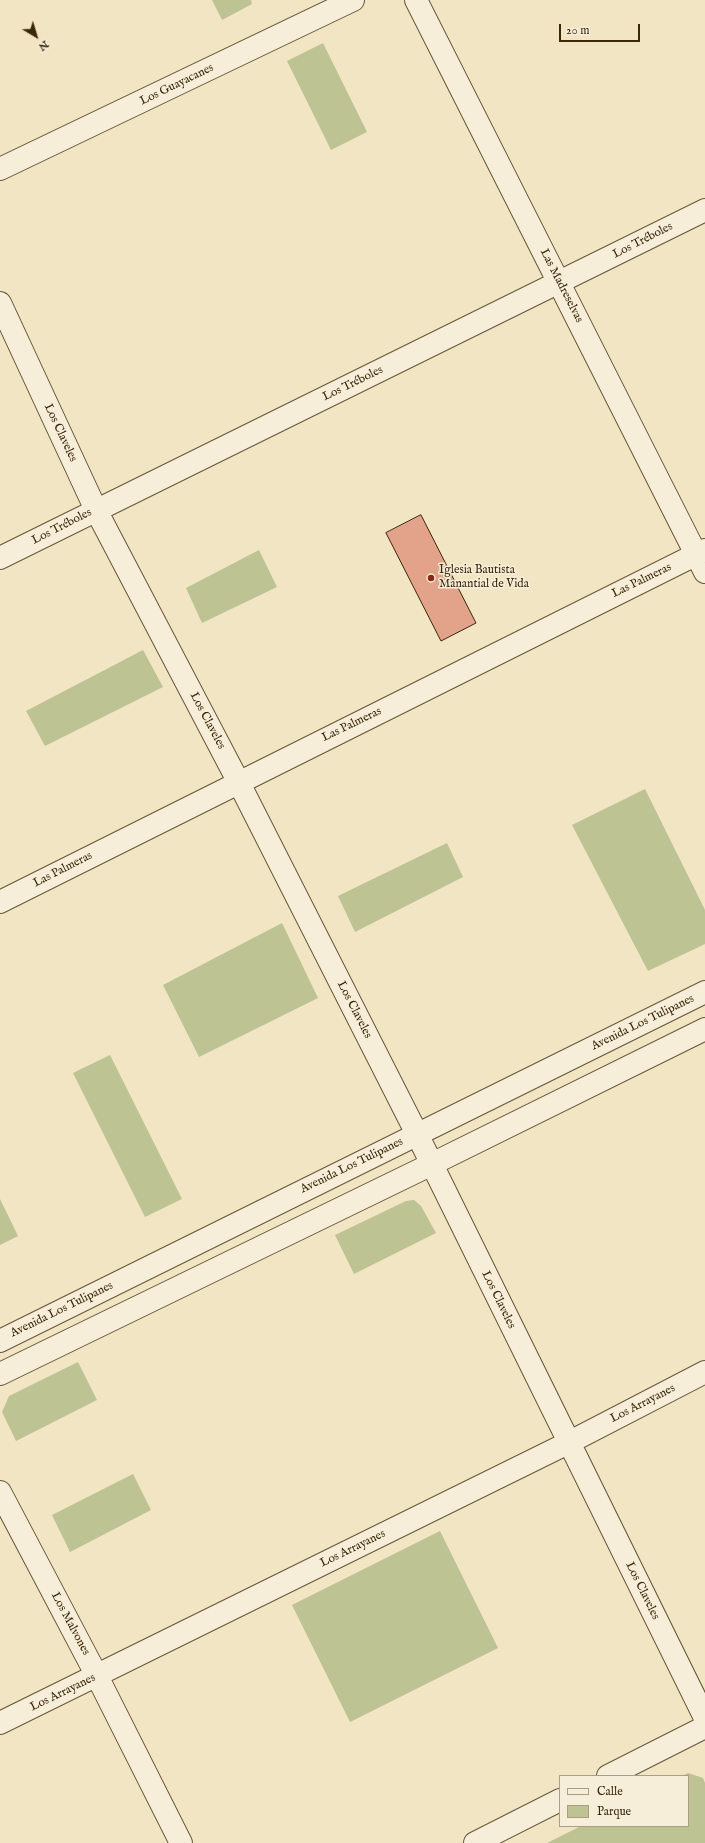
<!DOCTYPE html>
<html>
<head>
<meta charset="utf-8">
<style>
  body { margin:0 }
  #map { position:relative; width:705px; height:1843px; overflow:hidden; background:#f1e5c4; font-family:"IM FELL English",serif }
  canvas { display:block }
  .legend { position:absolute; left:559px; top:1775px; width:130px; height:52px; box-sizing:border-box; background:#f6eed9; border:1px solid #ab9e86; margin:0; padding:5px 7px; list-style:none; font-size:12px; color:#3b260a }
  .legend li { display:flex; align-items:center; gap:8px; height:20px }
  .legend b { width:20px; border:1px solid #ab9e86 }
  .north { position:absolute; left:16px; top:16px; width:40px; height:40px; -webkit-text-stroke:3px #f6eed9; paint-order:stroke; rotate:142deg; font-size:11px; font-weight:700; line-height:16px; text-align:center; color:#3b260a }
  .north::after { content:''; display:block; margin:auto; width:14px; height:18px; background:#3b260a; clip-path:polygon(50% 0,100% 100%,50% 72%,0 100%) }
  .scale { position:absolute; left:559px; top:24px; width:81px; height:18px; box-sizing:border-box; border:2px solid #3b260a; border-top:0; padding-left:5px; font-size:12px; line-height:14px; white-space:nowrap; color:#3b260a; -webkit-text-stroke:3px #f6eed9; paint-order:stroke }
</style>
</head>
<body>
<div id="map">
<canvas width="705" height="1843"></canvas>
<ul class="legend">
<li><b style="height:5px;background:#f6eed9"></b>Calle</li>
<li><b style="height:11px;background:#bdc392"></b>Parque</li>
</ul>
<div class="north">N</div>
<div class="scale">20 m</div>
</div>
<script>
const ctx = document.querySelector('canvas').getContext('2d');
ctx.lineJoin = 'round';
function fillPath(path, color) { ctx.fillStyle = color; ctx.fill(path, 'evenodd'); }
function strokePath(path, color, width, dash) { ctx.strokeStyle = color; ctx.lineWidth = width; ctx.lineCap = dash ? 'butt' : 'round'; ctx.setLineDash(dash || []); ctx.stroke(path); }
function write(font, color, halo, rows, align = 'center') {
  ctx.font = font + ' "IM FELL English",serif'; ctx.lineWidth = 3; ctx.setLineDash([]); ctx.textBaseline = 'middle'; ctx.strokeStyle = halo; ctx.fillStyle = color; for (const [text, x, y, turn = 0] of rows) {
    ctx.save(); ctx.translate(x, y); ctx.rotate((+turn || 0) * Math.PI / 180); ctx.textAlign = isNaN(turn) ? turn : align; if (halo) ctx.strokeText(text, 0, 0); ctx.fillText(text, 0, 0); ctx.restore();
  }
}
fillPath(new Path2D(`
  M212 0H251L252 4 222 20Z
  M323 43 367 132 331 150 287 61Z
  M259 550 277 587 202 623 186 588Z
  M143 650 163 687 45 746 26 711Z
  M645 789 705 910V944L648 971 572 825Z
  M447 843 463 877 355 932 338 896Z
  M282 923 318 998 199 1057 163 985Z
  M110 1055 182 1199 145 1217 73 1073Z
  M0 1199 18 1236 0 1245Z
  M414 1200 421 1206 436 1233 354 1274 335 1235 406 1201Z
  M78 1362 97 1400 16 1441 2 1412 9 1396Z
  M133 1474 151 1510 70 1552 52 1515Z
  M440 1531 498 1648 350 1722 292 1605Z
  M688 1773 703 1778 705 1783V1843H547L581 1826H688V1776H682Z`), '#bdc392');
const building = new Path2D(`
  M421 515 476 623 441 641 386 533Z`);
fillPath(building, '#e2a38a');
strokePath(building, '#3b260a', 1);
const minor = new Path2D(`
  M416 0 705 572
  M0 169 353 0
  M0 303 96 510 238 781 417 1134 705 1718
  M0 558 705 210
  M0 902 705 550
  M0 1341 705 992
  M0 1374 432 1164 705 1029
  M0 1492 97 1676 181 1843
  M0 1723 568 1443 705 1372
  M608 1776 705 1727
  M475 1843 560 1800`);
strokePath(minor, '#685638', 24);
strokePath(minor, '#f6eed9', 22);
for (const [x, y, r, color] of [
  [431,578,4,"#8f2418"]
]) { const dot = new Path2D(); dot.arc(x, y, r, 0, 2 * Math.PI); ctx.fillStyle = color; ctx.fill(dot); strokePath(dot, '#f6eed9', 1.5); }
write('12px', '#3b260a', '#f6eed9', [
  ["Los Guayacanes",177,85,-26],
  ["Los Tréboles",643,241,-27],
  ["Las Madreselvas",561,286,63],
  ["Los Tréboles",353,384,-26],
  ["Los Claveles",60,433,65],
  ["Los Tréboles",62,527,-27],
  ["Las Palmeras",642,581,-26],
  ["Los Claveles",207,721,62],
  ["Las Palmeras",352,725,-26],
  ["Las Palmeras",63,870,-27],
  ["Los Claveles",354,1010,63],
  ["Avenida Los Tulipanes",643,1023,-26],
  ["Avenida Los Tulipanes",352,1166,-26],
  ["Los Claveles",498,1300,64],
  ["Avenida Los Tulipanes",62,1310,-26],
  ["Los Arrayanes",643,1404,-27],
  ["Los Arrayanes",353,1549,-26],
  ["Los Claveles",642,1591,64],
  ["Los Malvones",70,1624,62],
  ["Los Arrayanes",63,1693,-26]
]);
write('12px', '#3b260a', '#f6eed9', [
  ["Iglesia Bautista",439,571],
  ["Manantial de Vida",439,585]
], 'left');
</script>
</body>
</html>
